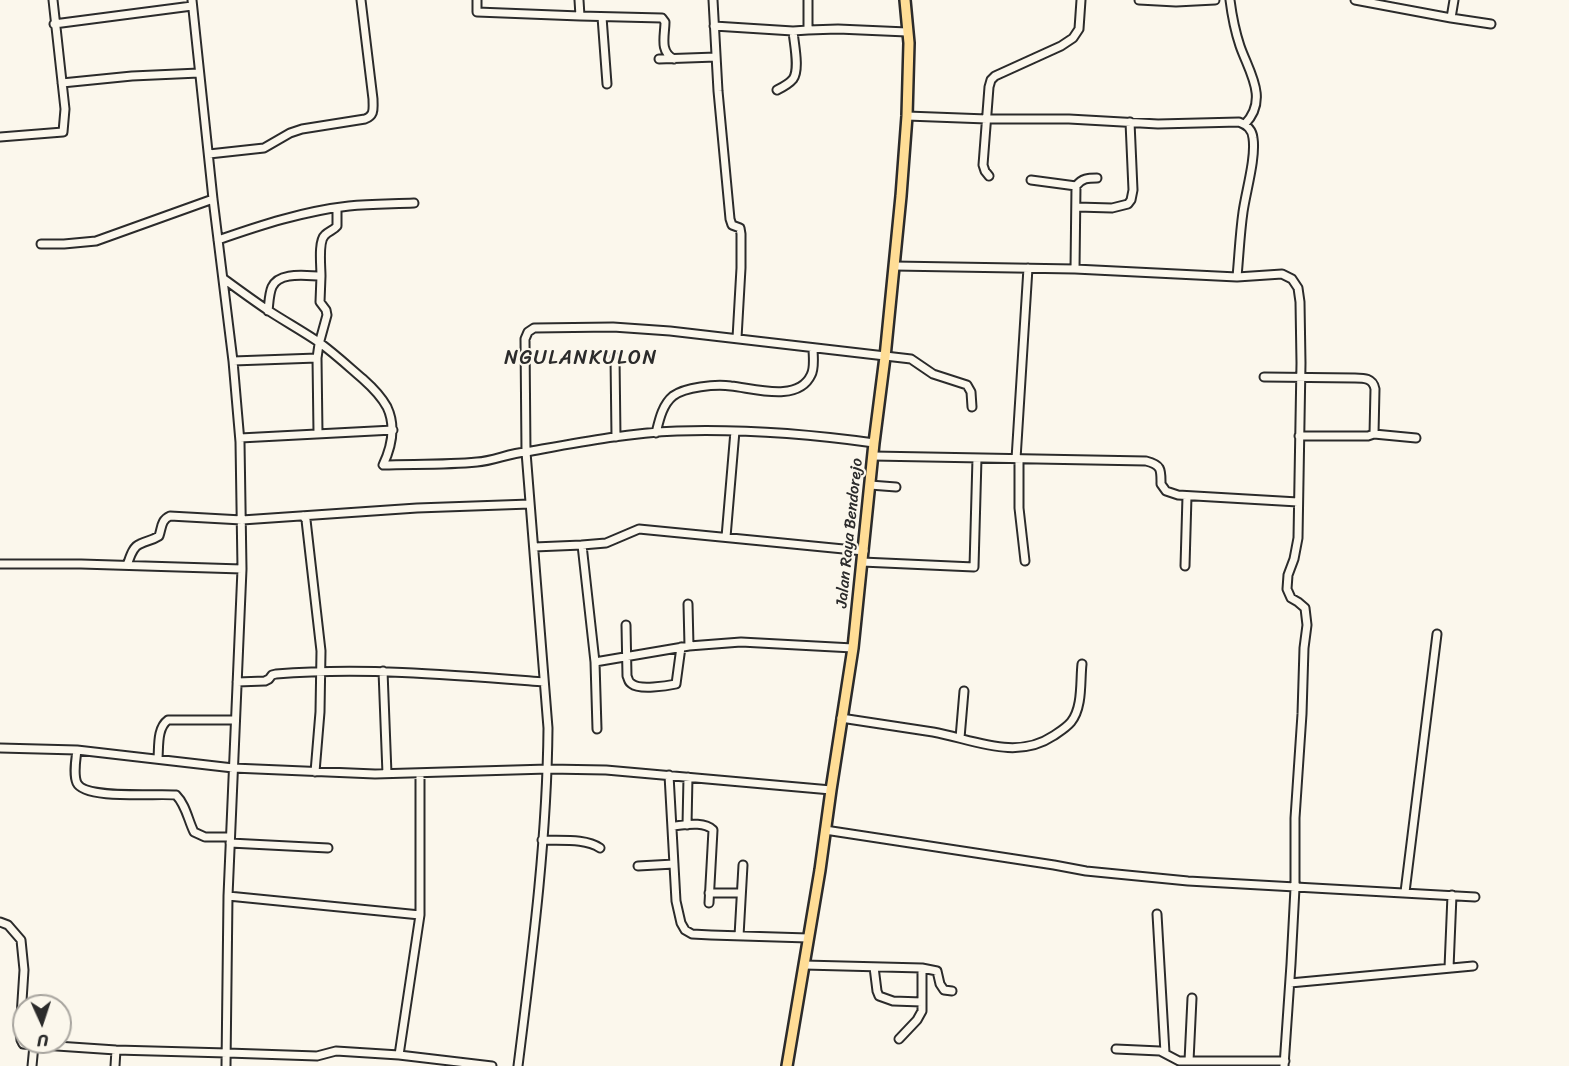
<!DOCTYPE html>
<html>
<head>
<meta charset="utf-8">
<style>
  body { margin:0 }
  #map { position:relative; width:1569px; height:1066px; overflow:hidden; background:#fbf7ec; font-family:Sriracha,sans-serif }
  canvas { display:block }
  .north { position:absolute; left:12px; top:994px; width:60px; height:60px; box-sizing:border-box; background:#fbf7ec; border:2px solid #a8a59f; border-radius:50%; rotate:177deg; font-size:16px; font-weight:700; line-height:24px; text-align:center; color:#2b2b2b }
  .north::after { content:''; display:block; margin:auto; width:21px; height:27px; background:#2b2b2b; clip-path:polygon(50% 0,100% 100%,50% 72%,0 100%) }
</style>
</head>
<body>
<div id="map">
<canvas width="1569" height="1066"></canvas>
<div class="north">U</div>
</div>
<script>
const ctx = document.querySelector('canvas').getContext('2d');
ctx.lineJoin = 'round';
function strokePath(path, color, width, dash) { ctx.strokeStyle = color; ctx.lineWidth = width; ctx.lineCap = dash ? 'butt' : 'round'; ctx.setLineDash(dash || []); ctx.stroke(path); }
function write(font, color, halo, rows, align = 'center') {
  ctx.font = font + ' Sriracha,sans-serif'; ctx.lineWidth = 4.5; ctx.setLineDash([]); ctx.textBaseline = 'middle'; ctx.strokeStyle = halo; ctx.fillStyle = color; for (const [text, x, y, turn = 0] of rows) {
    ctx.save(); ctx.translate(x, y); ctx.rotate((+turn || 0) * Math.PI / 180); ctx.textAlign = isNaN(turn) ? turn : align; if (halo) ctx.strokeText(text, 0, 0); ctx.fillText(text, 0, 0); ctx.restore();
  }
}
const minor = new Path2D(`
  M192 0 213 199 233 361 240 442 242 569 228 896 226 1066
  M477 0V12L580 16
  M579 0 580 16 662 18 665 22C665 35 659 52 674 59
  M713 0 718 91 730 219 732 225 740 228 741 234V268L737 338
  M808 0V30
  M1139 0 1176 2 1215 0
  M1230 0C1232 16 1235 31 1240 46 1249 72 1269 99 1245 124
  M1355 0 1451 18 1454 0
  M602 17 607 84
  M1451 18 1491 24
  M54 24 192 6
  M714 26 793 31 808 30 838 29 907 32
  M659 59 716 57
  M62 83 132 76 199 73
  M777 90C783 87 789 84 793 79 800 69 794 44 793 31
  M907 116 987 119H1069L1158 124 1239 122C1247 125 1252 129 1253 138 1256 158 1246 191 1243 212 1240 233 1239 255 1237 277
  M0 137 63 132 65 109 53 0
  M209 154 264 148 290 133 302 129 365 119C375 115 373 109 373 99L361 0
  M989 176 985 171 983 165 989 87 991 80 995 76 1061 46 1073 38 1079 29 1081 0
  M1031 180 1076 186
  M1077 207 1112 208 1128 204 1131 200 1133 190 1130 122
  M218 240C261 225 304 211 349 206 370 204 393 204 414 203
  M41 244H64L96 241 213 199
  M894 266 1075 269 1237 277 1282 274 1292 279 1298 288 1300 302 1301 363 1298 538 1294 559 1288 575 1287 589 1291 598 1298 602 1305 608 1307 625 1304 648 1302 714 1295 818V888L1291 964 1284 1066
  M1075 269 1076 186C1082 178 1088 178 1097 178
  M224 279C239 290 254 301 269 311 286 322 304 332 320 343 335 354 349 367 363 379 372 387 381 396 387 407 396 426 392 446 383 465 414 464 446 465 477 462 494 461 509 453 526 452L525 339 528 332 534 328 613 327 670 331 911 359 933 374 967 385 971 392 972 407
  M268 311C269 303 269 294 272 287 279 271 307 276 321 276 321 266 318 241 325 235 329 231 334 230 337 226V208
  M615 357 616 437
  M233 361 317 358
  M1264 377 1355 378C1364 378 1373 378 1375 389L1374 434
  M318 433 317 358 319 344 327 315 326 310 320 302 321 276
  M656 433C659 421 662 405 673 396 685 387 715 384 731 386 753 388 798 403 811 375 815 368 813 356 813 348
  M1299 436H1368L1374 434 1416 438
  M240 438 393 430
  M873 456 1146 461C1162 465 1161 470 1161 484L1166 491 1178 495 1298 502
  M1016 459 1028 268
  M1019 459V508L1025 561
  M870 485 896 487
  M303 516 306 520 321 651 320 712 315 772
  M726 537 735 431
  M582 545 595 662
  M534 547 582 545 606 543 639 529 864 551
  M862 562 974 567 977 458
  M0 564H81L242 569
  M127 565C130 558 132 547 140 544 148 540 151 541 159 536 162 527 161 520 170 516L242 520 417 508 530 504
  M1185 566 1187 496
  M688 604 689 646
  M626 625 627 676C629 680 628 682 632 684 639 690 667 686 676 684L681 647
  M383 671 387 774
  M237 682 265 681 269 679 272 675 276 674C365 667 455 675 544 682
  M841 718C872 723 902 727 933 732 972 739 1016 761 1053 736 1059 732 1066 728 1071 722 1083 707 1080 681 1082 664
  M597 729 595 662 689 646 741 642 853 648
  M960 738 964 691
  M0 748 77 750 233 768 375 774 548 769 606 770 831 790
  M77 750C76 759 73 774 77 783 85 800 158 793 176 795 186 805 188 820 194 832L205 837H230
  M158 758C159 746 157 728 168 720H235
  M669 775 676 901 681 923 685 930 692 934 711 935 808 938
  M687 825 688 777
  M673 826C685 825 704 821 713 830L709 903
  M825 830 1054 865 1086 871 1188 881 1475 897
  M542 840C561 841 585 838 600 848
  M230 843 328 848
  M638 866 674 864
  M1405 892 1437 634
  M709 893H741
  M228 896 420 915
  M1157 914 1165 1053
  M0 922 8 925 21 940 24 970 20 1032 21 1040 23 1044 34 1045
  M739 936 743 865
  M804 965 922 968 937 971 940 984 944 990 952 991
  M874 967 877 991 879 996 893 1001 922 1002
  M1449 968 1452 895
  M1290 983 1473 966
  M899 1039 917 1020 922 1011V968
  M1116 1049 1160 1051 1179 1061H1285
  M399 1055 420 915V774
  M1189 1061 1192 998
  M32 1066 34 1045H42L116 1050 227 1053 317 1056 336 1051 399 1055 492 1066
  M115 1066 116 1050
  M518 1066C532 954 547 841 548 728L526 452C576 443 626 433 677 431 743 429 809 434 874 443`);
const major = new Path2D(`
  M787 1066 820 870 831 790 853 648 874 443 885 357 901 196 907 116 909 43 905 0`);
strokePath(minor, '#2b2b2b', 11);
strokePath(major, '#2b2b2b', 14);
strokePath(minor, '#fbf7ec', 7);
strokePath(major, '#ffdd96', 9);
write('16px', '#2b2b2b', '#fbf7ec', [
  ["Jalan Raya Bendorejo",850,533,-84]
]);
ctx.letterSpacing = '1.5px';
write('20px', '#2b2b2b', '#fbf7ec', [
  ["NGULANKULON",581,359]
]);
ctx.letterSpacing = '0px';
</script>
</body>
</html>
